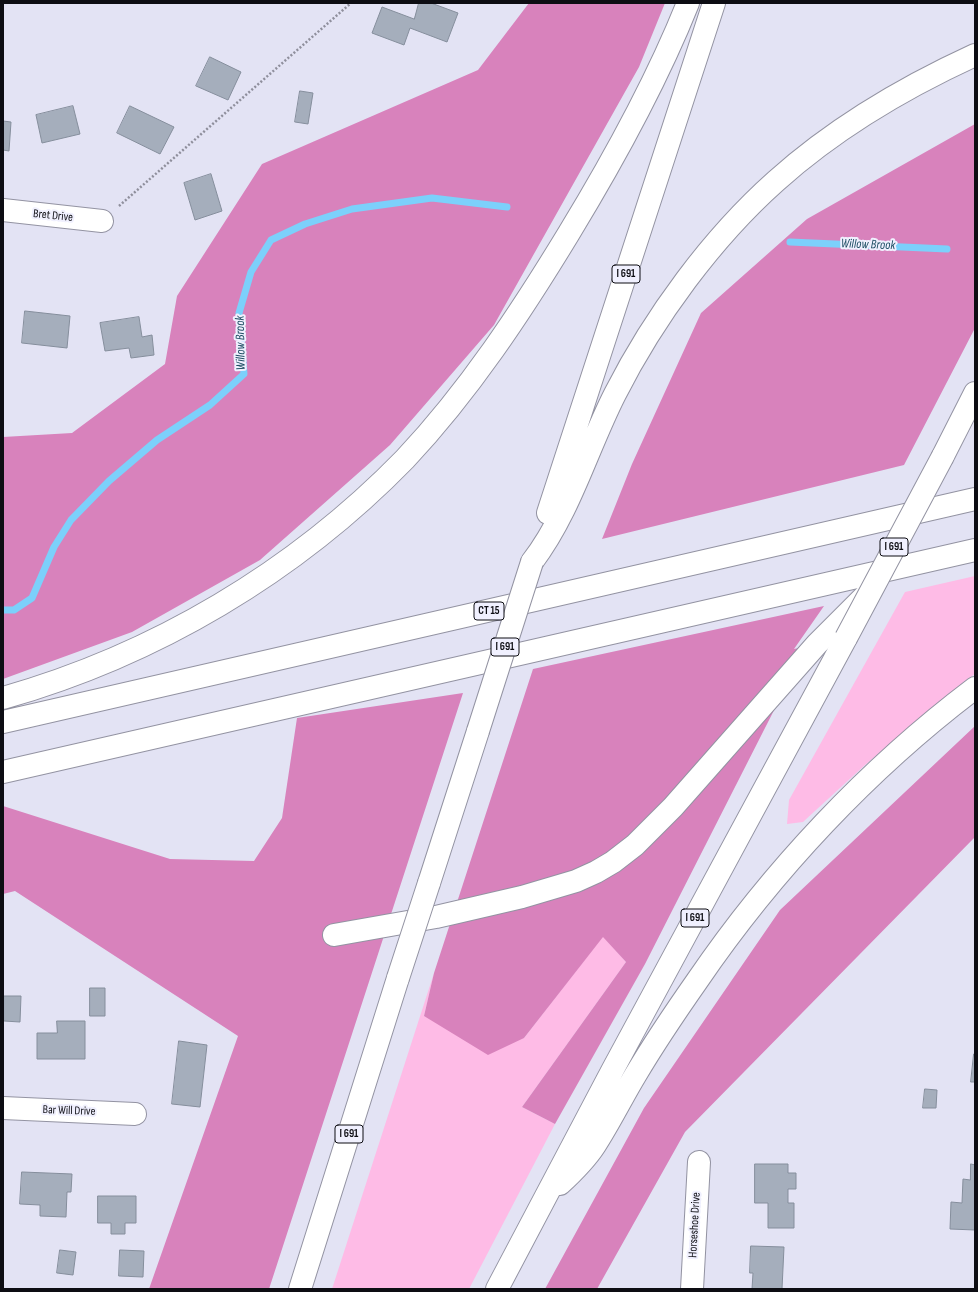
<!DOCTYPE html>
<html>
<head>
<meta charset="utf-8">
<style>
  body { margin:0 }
  #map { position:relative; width:978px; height:1292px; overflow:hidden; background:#e3e3f4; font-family:"Sofia Sans Condensed",sans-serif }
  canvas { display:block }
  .frame { position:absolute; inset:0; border:4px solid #0d0d13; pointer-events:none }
</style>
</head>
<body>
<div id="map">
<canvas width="978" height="1292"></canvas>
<div class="frame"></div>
</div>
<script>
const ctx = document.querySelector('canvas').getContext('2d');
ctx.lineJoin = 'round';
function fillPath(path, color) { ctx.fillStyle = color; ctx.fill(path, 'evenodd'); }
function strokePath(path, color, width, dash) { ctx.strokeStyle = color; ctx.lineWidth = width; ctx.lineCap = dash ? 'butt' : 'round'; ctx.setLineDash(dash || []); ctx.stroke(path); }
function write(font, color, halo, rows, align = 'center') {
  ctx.font = font + ' "Sofia Sans Condensed",sans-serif'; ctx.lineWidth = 4; ctx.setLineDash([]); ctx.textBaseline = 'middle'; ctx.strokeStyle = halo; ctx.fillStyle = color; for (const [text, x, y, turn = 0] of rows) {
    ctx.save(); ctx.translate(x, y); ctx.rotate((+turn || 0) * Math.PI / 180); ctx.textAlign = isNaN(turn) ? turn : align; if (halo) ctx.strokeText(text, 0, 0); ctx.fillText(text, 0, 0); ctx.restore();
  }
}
fillPath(new Path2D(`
  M975 576V674L966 680 865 765 803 822 787 824 789 800 905 592Z
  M603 936 626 962 522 1107 555 1124 469 1289H332L434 973 424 1016 524 1038Z`), '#febbe6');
fillPath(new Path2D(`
  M529 3H665L639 67 494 325 390 445 260 560 132 632 3 679V437L72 433 165 364 177 296 262 164 478 70Z
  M975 124V328L904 465 602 539 632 464 701 313 807 219Z
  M824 606 794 649 817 644 796 667 645 964 555 1124 522 1107 626 962 603 937 524 1038 488 1055 424 1016 434 973 533 669Z
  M463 693 269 1289H149L238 1036 15 891 3 894V806L170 859 254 861 282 818 297 718Z
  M975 726V837L685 1132 597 1289H545L644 1108 780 910Z`), '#d882bc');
strokePath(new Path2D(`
  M790 242 947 249
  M3 610H14L32 598 54 547 71 520 109 481 157 440 210 405 244 374 239 313 251 272 271 240 305 224 352 209 432 198 507 207`), '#7cd0fb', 7);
const building = new Path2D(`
  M419 3H431L458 13 447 42 410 28 404 45 372 33 382 7 414 19Z
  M210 57 241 72 228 100 196 86Z
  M300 91 313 93 308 124 295 122Z
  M73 106 80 134 42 143 36 115Z
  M130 106 174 127 160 154 117 133Z
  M3 121 11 122 9 151 3 150Z
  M211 174 222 211 195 220 184 183Z
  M25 311 70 316 67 348 22 343Z
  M139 317 142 337 152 335 154 355 131 358 129 348 105 351 100 323Z
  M90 988H105V1016H90Z
  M4 996H21L20 1022 4 1021Z
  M57 1021H85V1059H37V1033H57Z
  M179 1041 207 1045 200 1107 172 1104Z
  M974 1054H975V1082H971Z
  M925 1089 937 1090 936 1108H923Z
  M755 1164H788V1173H796V1189H788V1203H794V1228H768V1203H755Z
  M971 1164 975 1165V1230L950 1229 951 1202 962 1203 963 1179 970 1180Z
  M22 1172 72 1174 71 1192H67L66 1217 40 1216V1205L20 1204Z
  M98 1196H136V1223H125V1234H111V1223H98Z
  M751 1246 784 1247 782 1289H752L753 1273H750Z
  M60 1250 76 1252 73 1275 57 1273Z
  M120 1250 144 1251 143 1277 119 1276Z`);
fillPath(building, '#a5aebc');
strokePath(building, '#858e9c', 1);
const minor = new Path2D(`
  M3 210 102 221
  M334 935 436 917 522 897 576 881 596 872 613 862 635 845 673 807 817 644 868 593
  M3 1108 135 1114
  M692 1289 699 1162`);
const highway = new Path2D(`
  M943 456 975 393
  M548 513 714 3
  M532 562C570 512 587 449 615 394 654 317 712 238 776 181 835 128 903 88 975 55
  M3 698C155 655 295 572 405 459 469 391 521 312 569 233 614 159 656 83 688 3
  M3 722 975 499
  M3 772 975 550
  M429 883 478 731
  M560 1184C573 1172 586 1159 595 1145 610 1122 622 1097 636 1074 655 1042 676 1011 697 981 772 871 869 768 975 688
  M300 1289 398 978
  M497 1289 612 1071 846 638`);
strokePath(minor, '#9393a2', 24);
strokePath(highway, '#9393a2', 24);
strokePath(new Path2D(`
  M119 206 351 3`), '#8f8f9c', 2.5, [2, 2]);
strokePath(minor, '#fff', 22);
strokePath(highway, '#fff', 22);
const highwayBridge = new Path2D(`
  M846 638 943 456
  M478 731 532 562
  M398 978 429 883`);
strokePath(highwayBridge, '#9393a2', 24, []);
strokePath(highwayBridge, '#fff', 22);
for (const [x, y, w] of [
  [626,274,28],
  [894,547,28],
  [489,611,30],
  [505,647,28],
  [695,918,28],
  [349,1134,28]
]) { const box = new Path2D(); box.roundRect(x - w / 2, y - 9, w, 18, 3); ctx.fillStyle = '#f0f0fe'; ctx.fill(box); strokePath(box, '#0d0d13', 1); }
write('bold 11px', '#0d0d13', null, [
  ["I 691",626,274],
  ["I 691",894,547],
  ["CT 15",489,611],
  ["I 691",505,647],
  ["I 691",695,918],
  ["I 691",349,1134]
]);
write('12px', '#0d0d13', '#f0f0fe', [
  ["Bret Drive",53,216,6],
  ["Bar Will Drive",69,1111,2],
  ["Horseshoe Drive",695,1225,-87]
]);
write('italic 13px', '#1d4d63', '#f0f0fe', [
  ["Willow Brook",868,245,2],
  ["Willow Brook",241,343,-91]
]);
</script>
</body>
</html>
